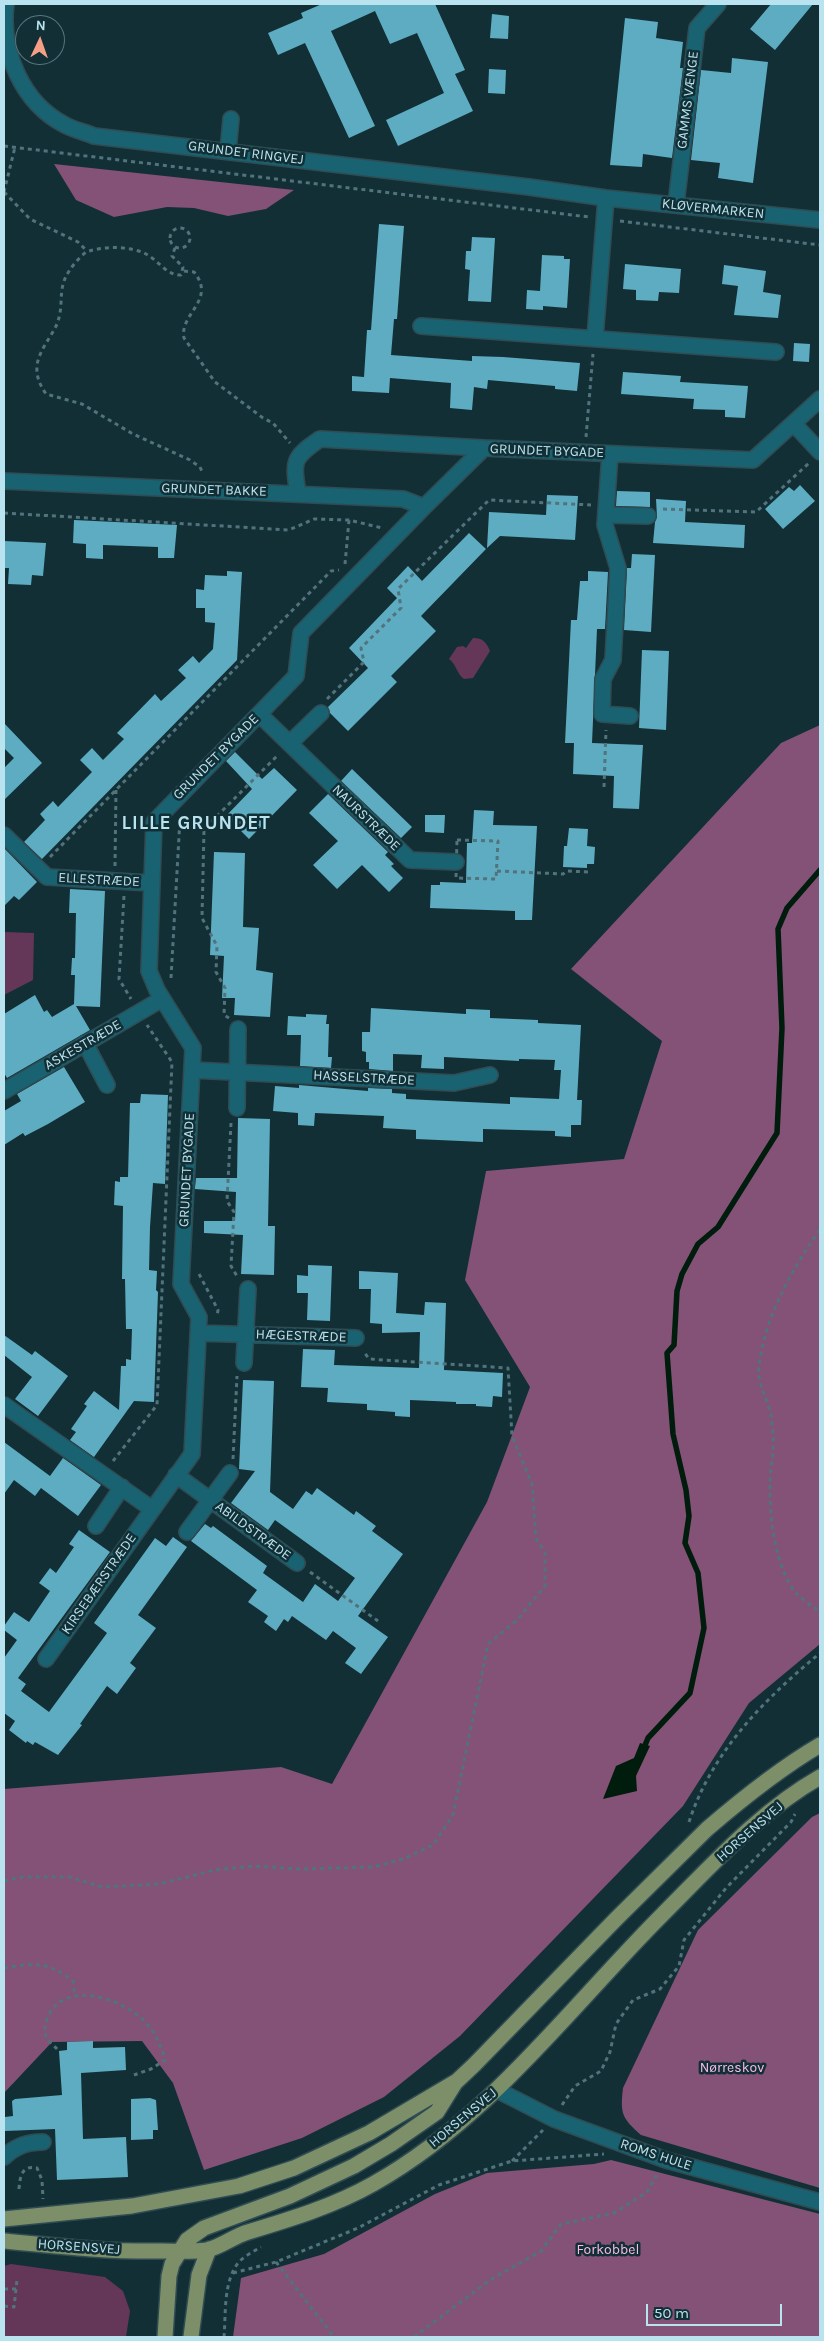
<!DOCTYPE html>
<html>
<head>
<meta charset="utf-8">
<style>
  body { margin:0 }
  #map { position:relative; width:824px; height:2341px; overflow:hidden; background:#122f36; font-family:Karla,sans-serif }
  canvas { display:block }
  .frame { position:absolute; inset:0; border:5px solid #b9e3ee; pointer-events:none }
  .north { position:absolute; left:15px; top:15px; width:50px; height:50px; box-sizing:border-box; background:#122f36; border:1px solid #557780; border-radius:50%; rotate:3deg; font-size:14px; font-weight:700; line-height:20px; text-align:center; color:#b9e3ee }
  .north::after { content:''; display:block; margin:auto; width:18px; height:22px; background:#f49f86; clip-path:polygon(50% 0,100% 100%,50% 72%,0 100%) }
  .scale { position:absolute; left:646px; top:2304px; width:136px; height:22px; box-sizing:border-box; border:2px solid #b9e3ee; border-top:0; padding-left:6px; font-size:15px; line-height:18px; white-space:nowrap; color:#b9e3ee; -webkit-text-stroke:4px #122f36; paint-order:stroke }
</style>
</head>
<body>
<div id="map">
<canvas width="824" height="2341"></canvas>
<div class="frame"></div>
<div class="north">N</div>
<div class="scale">50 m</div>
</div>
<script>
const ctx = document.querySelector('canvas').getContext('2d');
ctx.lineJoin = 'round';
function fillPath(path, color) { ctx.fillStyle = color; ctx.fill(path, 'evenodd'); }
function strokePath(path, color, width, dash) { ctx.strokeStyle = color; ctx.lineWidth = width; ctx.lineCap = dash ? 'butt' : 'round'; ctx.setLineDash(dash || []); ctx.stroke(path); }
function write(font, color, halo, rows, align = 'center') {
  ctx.font = font + ' Karla,sans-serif'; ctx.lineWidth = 5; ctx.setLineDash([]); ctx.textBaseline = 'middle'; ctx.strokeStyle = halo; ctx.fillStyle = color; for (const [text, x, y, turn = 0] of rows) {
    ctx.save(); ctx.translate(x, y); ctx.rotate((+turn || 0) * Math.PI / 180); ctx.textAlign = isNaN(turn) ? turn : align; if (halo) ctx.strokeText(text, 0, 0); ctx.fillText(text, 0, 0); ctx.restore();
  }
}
fillPath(new Path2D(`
  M473 638C483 638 486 642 490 651L473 678 464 679C456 673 457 665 449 659L457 647 463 646 466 648Z
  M4 932 34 933 33 980 4 995Z
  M11 2264 105 2277 123 2291 130 2311 126 2337H4V2266Z`), '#643758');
fillPath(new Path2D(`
  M54 164 294 190 266 209 228 216 194 208 167 207 114 217 76 200Z
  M820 725V1644L749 1703 683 1806 460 2036 384 2097 302 2138 204 2170 173 2083 142 2041 52 2042 4 2093V1789L281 1767 332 1784 487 1502 530 1387 465 1280 486 1171 624 1159 662 1041 571 969 781 743Z
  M820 1813V2188L641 2135C622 2118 620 2114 623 2088L698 1930 812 1817Z
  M611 2160 820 2214V2337H233L241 2278 324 2254 435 2194 487 2173 594 2164Z`), '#835276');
fillPath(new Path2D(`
  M640 1743 650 1746 636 1776 637 1791 603 1799 616 1766 634 1758Z`), '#001c0c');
strokePath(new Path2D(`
  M643 1750 648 1738 690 1693 704 1628 698 1573 685 1543 689 1516 686 1490 673 1434 667 1353 674 1345 677 1291 682 1274 698 1244 718 1227 777 1133 782 1028 778 929 787 908 820 870`), '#001c0c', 5.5);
fillPath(new Path2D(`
  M322 4H435L465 70 455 74 473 111 398 146 386 120 444 93 417 33 390 44 375 11 331 31 375 126 349 138 305 43 278 55 268 33 303 18 301 13Z
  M771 4H813L775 50 750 29Z
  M492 14 509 16 508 39 490 38Z
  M625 18 658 22 656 38 683 42 680 68H683L672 158 643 154 642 167 610 165Z
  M732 58 768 62 753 183 718 178 720 163 691 160 701 70 731 73Z
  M489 69 506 70 505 94 488 93Z
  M379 224 404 226 397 319H394L391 355 472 361V356L503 357 580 363 577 391 555 389V386L488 380 487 389 474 387 472 410 450 408 451 383 390 378 389 393 352 391V376L364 377 367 330H371Z
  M472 237 495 238 491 302 468 301 470 270 465 269 466 251H471Z
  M542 255 564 256V259H570L567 308 543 306V310L526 309 527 290 540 291Z
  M625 264 681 269 679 293 659 292 658 301 636 300V290L623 289Z
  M724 265 766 271 763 292 781 295 778 318 734 315 738 286 722 284Z
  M794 343 810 344 809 362 793 361Z
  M623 372 681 376 680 382 748 386 745 418 725 417V410L693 409 694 399 621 394Z
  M800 485 815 501 783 529 765 509 789 487 794 491Z
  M617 491 650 492V507L616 506Z
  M547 495 578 496 575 540 500 536 487 548 489 512 546 515Z
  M656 499 686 501 685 522 745 525 744 548 653 543 655 522 657 517Z
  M74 520 177 525 174 558H158V547L103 545V559L86 558V544L73 543Z
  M469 533 486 549 421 616 436 631 391 676 397 682 348 731 330 713 328 707 368 668 349 648 397 598 387 588 408 566 422 581Z
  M4 541 46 543 43 576 32 575 31 585 8 584 9 568H4Z
  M632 554 655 555 651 632 624 630 627 568H631Z
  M227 571 242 572 237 660 42 859 24 842 45 820 40 814 53 801 58 807 92 772 80 760 92 748 103 760 124 739 117 733 155 694 161 701 186 678 178 670 193 656 199 663 213 649 215 623 205 622V608H196V589L204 590 205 575 227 576Z
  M588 571 608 572 605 629H597L592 743 643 745 639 809 613 808 614 776 573 774 574 743H565L571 620H577L580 581H588Z
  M642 650 669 651 666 730 639 728Z
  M4 723 42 763 4 800V768L14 758 4 748Z
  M235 752 262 779 274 768 297 790 249 839 226 816 252 789 226 761Z
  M352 769 412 827 401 838 341 781Z
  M328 794 388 852 385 855 394 864 391 866 403 878 389 892 362 865 337 889 313 865 338 841 309 813Z
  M474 810 494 811 493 825 537 826 532 920H515V911L430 908 431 885H440V882L466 883 467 843H472Z
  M425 815H445L444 833 425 832Z
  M569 828 588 829 587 846 595 847 594 864H587V868L563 867 564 846H567Z
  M4 848 37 882 19 900 14 896 4 906Z
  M214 852 245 853 243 927 259 928 256 970 273 973 270 1017 234 1015 235 998H222L224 956 210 955Z
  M70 889 105 891 100 1007 76 1006 90 1030 7 1078 4 1073V1014L35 995 44 1012 47 1010 52 1017 74 1004 75 975H71L72 958H75L76 913H69Z
  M371 1008 466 1014V1009L490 1010V1018L538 1020V1023L581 1025 577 1100H582L581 1125H571V1137L555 1136V1131L483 1129V1142L416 1139V1130L383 1128 384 1116 315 1113 314 1126 298 1125V1113L273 1111 275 1086 299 1088V1085L368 1091V1088L392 1089V1093L406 1094V1099L510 1104V1097L559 1099 561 1070H554L555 1060 519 1059V1061L444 1057V1069L421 1068 422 1055 393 1054V1071L369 1069V1062H366V1052L362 1051V1032H370Z
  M306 1014 327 1015 326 1024H329L328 1057H332L331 1068 300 1066 301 1035H287L288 1016 306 1017Z
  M64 1067 85 1102 48 1124 25 1136 23 1133 4 1145V1111L21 1101 17 1094Z
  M141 1094 168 1095 165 1184 153 1183 150 1227 149 1270 157 1271 156 1290 158 1292 154 1402 134 1401 94 1457 70 1440 76 1432 71 1429 87 1406 84 1404 94 1391 119 1410 121 1366H126V1359L131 1360 132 1329H126L125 1279H122L123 1206 114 1205 115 1181 120 1182V1177H128L130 1103H140Z
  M238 1118 270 1119 268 1226H275L274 1275 241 1274 243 1235 204 1233V1221H235L236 1192 195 1189V1187L196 1178H237Z
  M308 1265 332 1266 330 1321 307 1320 308 1293H297V1275L308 1276Z
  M359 1271 398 1273 396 1313 424 1315 425 1302 446 1303 444 1370 503 1373 502 1397 493 1396 492 1407 476 1406V1404H456V1402L410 1400V1417L395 1416V1412L367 1410V1404L327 1402 328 1388 301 1387 303 1349 335 1350 334 1365 419 1368 420 1332 382 1333V1324L370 1323 371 1289H359Z
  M4 1335 32 1355 35 1351 68 1376 38 1416 15 1399 32 1377 4 1355Z
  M243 1380 274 1381 270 1492 293 1509 306 1491 312 1495 317 1488 354 1515 356 1511 376 1526 372 1531 403 1554 358 1616 388 1637 361 1674 345 1663 356 1648 333 1631 326 1640 292 1616 288 1622 284 1619 276 1631 264 1622 268 1616 248 1602 257 1590 191 1541 205 1524 211 1528 213 1526 267 1566 263 1573 303 1602 315 1584 338 1601 355 1578 275 1520 268 1530 231 1503 255 1471 239 1469Z
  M4 1442 50 1476 63 1458 101 1485 78 1516 41 1488 35 1496 14 1480 4 1494Z
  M79 1530 110 1552 18 1678 26 1684 21 1691 49 1712 107 1633 94 1623 155 1538 166 1546 173 1537 187 1547 138 1615 156 1628 130 1663 136 1668 117 1694 107 1686 80 1724 82 1725 58 1755 35 1742 33 1745 27 1741 26 1743 9 1730 15 1721 4 1713V1658L17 1640 4 1630V1626L14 1612 29 1622 50 1591 39 1583 50 1568 56 1573 74 1547 69 1544Z
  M93 2041V2048L125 2047 126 2070 81 2073 83 2139 126 2137 128 2177 57 2180 55 2129 5 2131V2117L13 2116 12 2101 15 2099 62 2095 59 2051 67 2050V2042Z
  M150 2098 156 2100 158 2130H153V2139L131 2140V2099Z`), '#5eacc1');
const minor = new Path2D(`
  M6 4C0 51 22 103 65 125 74 130 85 132 94 136L529 187 606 198 820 220
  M228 151 231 119
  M676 204 697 28 718 4
  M421 326 776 352
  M595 338 606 198
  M794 424 820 452
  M610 454 605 525 618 568 613 660 603 679 602 714 630 716
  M4 481 403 499 424 507
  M298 494C293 461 292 458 320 439L484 448
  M606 515 648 516
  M259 714 410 860 456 862
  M290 743 321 713
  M4 835 47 877 151 883
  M85 1043 107 1085
  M192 1070 454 1083 490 1075
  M4 1091 162 999
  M237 1108 238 1029
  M198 1333 356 1338
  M244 1363 248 1289
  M4 1405 152 1509
  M176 1475 297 1563
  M96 1526 122 1487
  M187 1532 230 1473
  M46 1659 192 1454 199 1317 181 1284 193 1048 157 990 149 971 154 822 296 676 301 633 424 507 484 448 753 460 820 399
  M497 2090 554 2119 666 2160 820 2202
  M4 2157C16 2146 27 2142 43 2142`);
const major = new Path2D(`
  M4 2219 132 2206 239 2186 294 2168 369 2133 457 2081 474 2065 617 1918 707 1829C743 1798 779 1769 820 1745
  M4 2241C56 2246 109 2252 162 2251 177 2251 193 2252 207 2250 221 2247 234 2236 248 2232 291 2219 334 2206 373 2184 489 2119 571 2006 663 1914 712 1865 760 1811 820 1777
  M165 2337 169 2276 172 2264 187 2240 204 2228 290 2196 354 2166 391 2144 437 2112 455 2083
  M191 2337 199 2275 209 2249`);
strokePath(minor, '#304c53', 18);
strokePath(major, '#304c53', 18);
strokePath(new Path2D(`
  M4 146 589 217
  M4 192 30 219 78 242 87 251
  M4 192 15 147
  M620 221 820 245
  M170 238a10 10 0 1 1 20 0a10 10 0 1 1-20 0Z
  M175 248 172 256 183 267 181 275C167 276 158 260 146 254 130 246 107 246 89 251 84 252 79 259 75 263 54 288 66 300 57 324 51 337 39 351 37 365 36 377 40 385 46 394L82 404 133 434 190 460 200 467 203 474
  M184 271 194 272C217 300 179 314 184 338L215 382 263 418 273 423 290 443
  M586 437 593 354
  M663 509 756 512 809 463
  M4 513 289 530 314 519 349 520 382 528
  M345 564 349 520
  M327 699 364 662 361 648 401 608 398 589 489 500 591 505
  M604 787 606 730
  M457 840 498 841 496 879 456 878Z
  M50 857 331 571 339 570
  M115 866 116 790
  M497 871 563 874 567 871 589 872
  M124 896 119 979 131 999
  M820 970V971
  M171 978 180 819
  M229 1018 224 1015 225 988 216 972 217 946 202 918 204 829 279 754
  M231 1123 227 1201 234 1212 231 1266 238 1278
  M820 1230C792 1268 766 1316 759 1364 756 1382 767 1398 771 1415 772 1421 772 1428 773 1434 775 1450 770 1467 770 1483 769 1515 775 1568 796 1593 803 1600 812 1606 820 1612
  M199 1274 218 1310 217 1317
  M233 1459 237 1376
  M113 1461 157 1405 172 1062 147 1025
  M310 1572 378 1621
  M689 1822C712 1751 765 1699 820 1653
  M4 1881 22 1877H69L103 1887 159 1884 215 1870 254 1866 299 1869 373 1867 403 1859 433 1845 453 1815 488 1644 517 1620 545 1586V1552L536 1539 532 1484 512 1436 508 1368 369 1359 364 1352
  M4 1968C33 1963 48 1961 73 1981L75 1996
  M57 2049C54 2046 49 2042 47 2038 43 2032 45 2026 47 2019 62 1978 124 1998 146 2023 156 2034 161 2046 165 2060L151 2069 134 2075
  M562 2105 575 2086 601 2071 610 2052 616 2024 633 2000 660 1989 679 1966 684 1940 726 1888 791 1822 795 1814
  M512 2161 543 2130
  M19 2189C20 2176 22 2165 37 2168L42 2180 43 2199
  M276 2262 334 2337
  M233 2273 276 2262 358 2228 439 2185 512 2161 604 2154
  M4 2289H16
  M4 2306 14 2307 17 2280
  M224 2337C226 2314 223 2283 238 2263 243 2257 254 2251 261 2247
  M414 2337 490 2280 541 2251 561 2224 614 2213 647 2192 658 2173`), '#51737c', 3, [4, 4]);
strokePath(minor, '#186272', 15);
strokePath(major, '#7c8f68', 15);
write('14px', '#b9e3ee', '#122f36', [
  ["GAMMS VÆNGE",688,100,-83],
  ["GRUNDET RINGVEJ",246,153,7],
  ["KLØVERMARKEN",713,209,6],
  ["GRUNDET BYGADE",547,451,2],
  ["GRUNDET BAKKE",214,490,2],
  ["GRUNDET BYGADE",216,757,-45],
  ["NAURSTRÆDE",366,818,44],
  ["ELLESTRÆDE",99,880,3],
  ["ASKESTRÆDE",83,1045,-30],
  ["HASSELSTRÆDE",364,1078,3],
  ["GRUNDET BYGADE",187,1170,-87],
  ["HÆGESTRÆDE",301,1336,2],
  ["ABILDSTRÆDE",253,1531,36],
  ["KIRSEBÆRSTRÆDE",99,1584,-55],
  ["HORSENSVEJ",750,1832,-41],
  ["HORSENSVEJ",463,2118,-40],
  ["ROMS HULE",656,2155,18],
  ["HORSENSVEJ",79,2247,4]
]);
write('14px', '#fabde9', '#122f36', [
  ["Nørreskov",732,2068],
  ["Forkobbel",608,2250]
]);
ctx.letterSpacing = '1px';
write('bold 19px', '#b9e3ee', '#122f36', [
  ["LILLE GRUNDET",196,824]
]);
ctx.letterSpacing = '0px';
</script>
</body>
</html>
